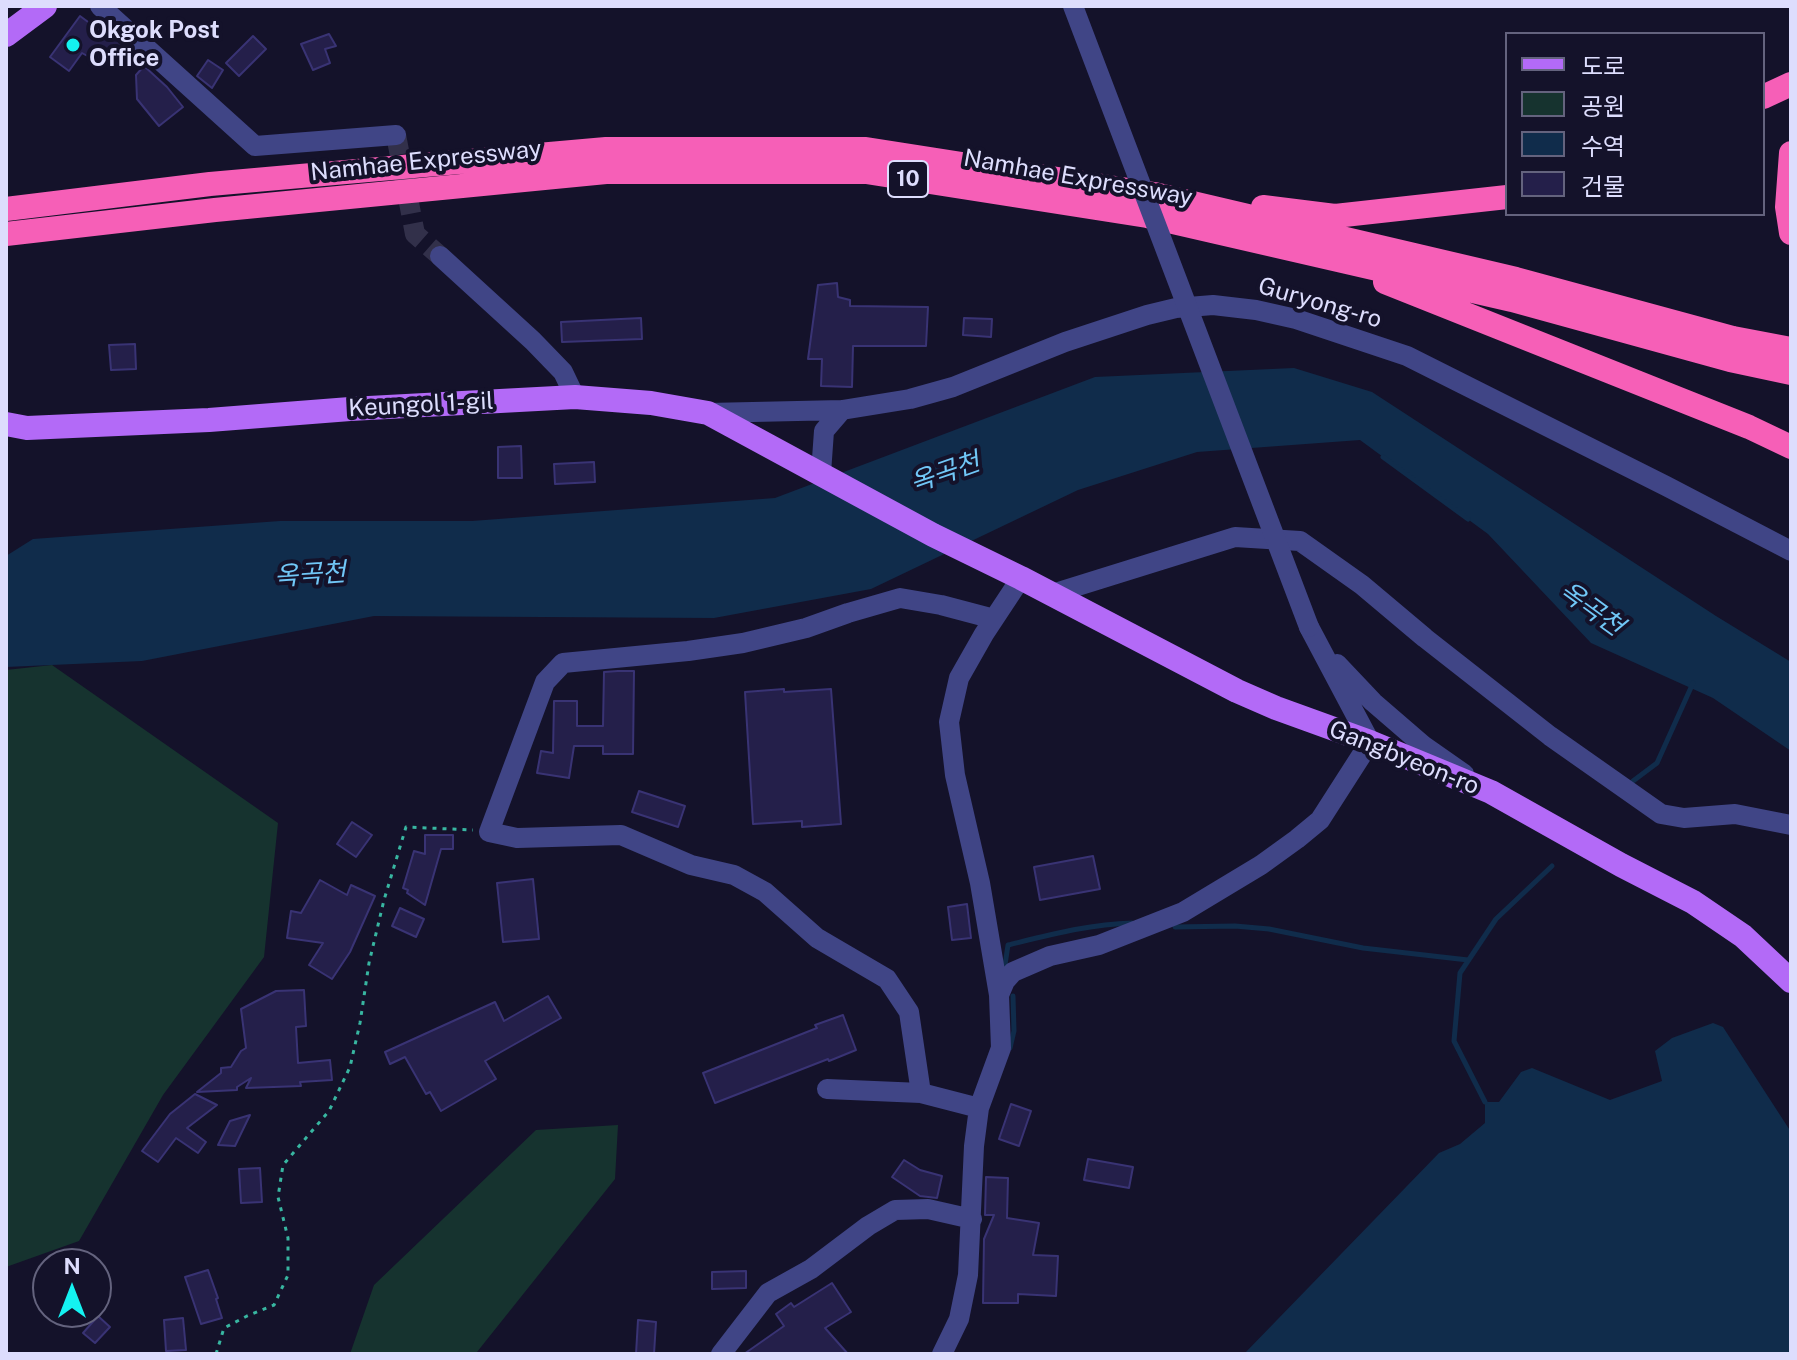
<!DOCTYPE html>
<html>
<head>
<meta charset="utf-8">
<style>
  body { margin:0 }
  #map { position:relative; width:1797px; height:1360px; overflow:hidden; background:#14122a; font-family:"Public Sans","Noto Sans KR",sans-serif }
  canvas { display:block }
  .frame { position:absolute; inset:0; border:8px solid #ddddfd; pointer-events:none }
  .legend { position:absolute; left:1505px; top:32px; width:260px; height:184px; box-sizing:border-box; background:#14122a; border:2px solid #64637e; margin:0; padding:10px 14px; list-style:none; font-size:24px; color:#ddddfd }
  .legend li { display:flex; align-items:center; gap:16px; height:40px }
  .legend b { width:40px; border:2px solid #64637e }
  .north { position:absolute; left:32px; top:1248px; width:80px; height:80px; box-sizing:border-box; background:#14122a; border:2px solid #64637e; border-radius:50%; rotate:0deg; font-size:22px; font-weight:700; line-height:32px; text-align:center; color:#ddddfd }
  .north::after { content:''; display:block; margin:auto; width:28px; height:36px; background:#14f2f1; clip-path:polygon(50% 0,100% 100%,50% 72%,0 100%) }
</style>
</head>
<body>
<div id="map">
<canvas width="1797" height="1360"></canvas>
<div class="frame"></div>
<ul class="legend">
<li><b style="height:10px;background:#b36af7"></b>도로</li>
<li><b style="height:22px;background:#16332f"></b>공원</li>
<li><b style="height:22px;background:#102c4b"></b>수역</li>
<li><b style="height:22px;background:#241f4a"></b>건물</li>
</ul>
<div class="north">N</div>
</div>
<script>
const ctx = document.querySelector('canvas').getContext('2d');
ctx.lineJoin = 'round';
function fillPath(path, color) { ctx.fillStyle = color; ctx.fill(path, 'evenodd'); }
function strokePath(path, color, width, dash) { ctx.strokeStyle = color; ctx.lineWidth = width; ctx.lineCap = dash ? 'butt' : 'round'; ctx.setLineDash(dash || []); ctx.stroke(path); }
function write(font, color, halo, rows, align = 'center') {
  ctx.font = font + ' "Public Sans","Noto Sans KR",sans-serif'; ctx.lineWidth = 8; ctx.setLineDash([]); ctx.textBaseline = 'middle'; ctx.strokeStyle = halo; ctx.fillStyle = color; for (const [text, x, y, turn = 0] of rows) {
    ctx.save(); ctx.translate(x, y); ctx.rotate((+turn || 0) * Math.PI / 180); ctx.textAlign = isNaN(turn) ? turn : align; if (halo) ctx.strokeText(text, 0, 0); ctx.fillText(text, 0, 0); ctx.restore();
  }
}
fillPath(new Path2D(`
  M52 665 278 823 264 957 163 1095 79 1241 6 1267V670Z
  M618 1125 615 1179 477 1352 474 1354H350L374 1285 536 1130Z`), '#16332f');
fillPath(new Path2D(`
  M1294 368 1372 392 1716 616 1791 662V751L1713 698 1591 643 1488 534 1360 440 1197 452 1078 490 871 589 714 618 374 616 142 661 6 667V556L33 539 280 521H472L775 498 1095 377Z
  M1713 1023 1723 1027 1791 1132V1354H1244L1439 1153 1460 1144 1485 1123V1102H1499L1521 1072 1532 1068 1610 1100 1662 1081 1655 1051 1672 1038Z`), '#102c4b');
strokePath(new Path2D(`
  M1383 457 1468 519
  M1633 781 1657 763 1693 683
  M1175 927 1235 926 1269 929 1363 948 1468 960
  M1005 965 1008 945C1049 935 1090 924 1132 923
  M1010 1048 1014 1031 1013 996
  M1485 1102 1454 1041 1460 973 1496 919 1552 866`), '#102c4b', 5);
const building = new Path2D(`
  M80 16 103 33V32L124 45 114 62 100 63 82 53 69 71 50 57Z
  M329 34 336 46 325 49 330 63 313 70 301 44Z
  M253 36 266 49 239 76 226 63Z
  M208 60 223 70 212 88 197 76Z
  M144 66 167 87 183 107 159 126 137 99 136 75Z
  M837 283 838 297 850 300V306L928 307 926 346H853L852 387 821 386 822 359H808L818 285Z
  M641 318 642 339 562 342 561 322Z
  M964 318 992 319 991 337 963 335Z
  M135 344 136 369 111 370 109 345Z
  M521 446 522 478H498V447Z
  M594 462 595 482 555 484 554 464Z
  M618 671H634L633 754H603V746H574L569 778 537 773 541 751 553 753 554 701H577V726H603L604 672Z
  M784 689V692L831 689 841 824 802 827V821L753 824 745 692Z
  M639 791 685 806 678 827 632 812Z
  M352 822 372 835 356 857 337 844Z
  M425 835H453V849H441L425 905 407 893 408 890 403 888 414 851 425 854Z
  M1093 856 1100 889 1040 900 1034 867Z
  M533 879 539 939 503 942 497 883Z
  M320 880 347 895 351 885 375 896 350 952 332 979 309 965 323 943 287 938 291 911 301 913Z
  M967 904 971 938 952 940 948 907Z
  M400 908 424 919 416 937 392 926Z
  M304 990 306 1026 296 1027 298 1063 330 1060 332 1080 300 1082 301 1086 246 1088 251 1078 237 1087V1090L197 1092 221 1073V1068L231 1067 241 1051 246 1048 241 1009 276 991Z
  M548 996 561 1018 485 1061 496 1079 441 1111 430 1092 426 1094 405 1057 390 1064 385 1052 495 1002 504 1021Z
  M843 1015 856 1050 829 1061 828 1059 715 1103 703 1073 817 1028 815 1025Z
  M195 1094 217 1105 187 1128 206 1142 198 1153 176 1138 158 1162 142 1151 170 1114Z
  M1011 1104 1031 1111 1019 1146 999 1139Z
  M250 1115 235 1146 218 1145 230 1121Z
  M1088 1159 1133 1167 1129 1188 1084 1180Z
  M904 1160 920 1170 942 1176 937 1198 920 1196 892 1177Z
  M260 1168 262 1202 241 1203 239 1169Z
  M986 1177 1008 1178 1007 1218 1039 1223 1033 1255 1058 1256 1056 1296 1018 1294V1303H983L984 1239 994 1215H985Z
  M208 1270 218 1298 216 1299 222 1318 201 1324 185 1277Z
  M746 1271V1288L712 1289V1272Z
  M832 1283 851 1312 825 1328 848 1354H744L784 1326 776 1314 791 1303 794 1307Z
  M98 1316 110 1327 95 1343 83 1333Z
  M183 1318 186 1350 166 1351 164 1320Z
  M638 1320 656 1322 654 1354H636Z`);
fillPath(building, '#241f4a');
strokePath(building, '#393374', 2);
strokePath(new Path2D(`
  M396 135 415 234 440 256`), '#32304a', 20, [20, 10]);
strokePath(new Path2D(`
  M216 1354 224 1328 247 1316 274 1305 288 1275V1238L278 1197 283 1165 329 1111 350 1067 360 1023 369 963 384 900 406 827 473 830`), '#38b6a1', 3, [4, 6]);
strokePath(new Path2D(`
  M100 6 255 146 396 135
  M440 256 533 341 563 372 575 397
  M708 413 842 410 910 399 953 387 1065 342 1147 315 1176 308 1213 305 1256 310 1296 319 1407 356 1666 486 1791 551
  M821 473 824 431 842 410
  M1052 594 1235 537 1300 541 1362 585 1425 638 1550 736 1661 814 1684 818 1735 814 1791 825
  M1337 664 1373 702 1424 746 1464 774
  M999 995 1005 981 1013 972 1050 956 1099 945 1183 912 1261 865 1297 839 1320 820 1370 742 1309 627
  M827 1089 921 1093
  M979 1108 921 1093 909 1012 887 979 817 938 765 892 734 875 691 865 621 835 517 838 489 832 545 682 563 663 688 651 743 643 806 628 848 613 900 598 941 605 994 619
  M721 1354 768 1293 811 1269 868 1226 895 1210 928 1209 972 1219
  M942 1354 959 1319 968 1275 974 1146 979 1108 1001 1048 999 995 980 883 955 775 949 722 959 678 984 634 1021 578`), '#404586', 20);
strokePath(new Path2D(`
  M6 35 45 6
  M6 424 27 428 209 420 350 409 575 397 651 403 708 413 933 535 1021 578 1237 691 1276 708 1370 742 1491 792 1621 865 1693 902 1743 936 1791 981`), '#b36af7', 24);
strokePath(new Path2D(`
  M1763 97 1791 84
  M1791 153 1787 207 1791 233
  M1263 207 1335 216 1507 197
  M6 209 210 184 606 149H866L1154 194 1516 279 1733 338 1791 349
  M6 234 215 210 606 172H866L1147 216 1512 300 1730 360 1791 373
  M1385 282 1749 427 1791 447`), '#f65fb7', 24);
strokePath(new Path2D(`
  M1073 6 1309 627`), '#404586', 20);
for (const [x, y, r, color] of [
  [73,45,8,"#14f2f1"]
]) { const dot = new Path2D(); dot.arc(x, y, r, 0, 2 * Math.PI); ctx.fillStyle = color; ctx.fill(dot); strokePath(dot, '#14122a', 3); }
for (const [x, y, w] of [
  [908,179,40]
]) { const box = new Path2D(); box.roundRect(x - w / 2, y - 18, w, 36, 6); ctx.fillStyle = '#14122a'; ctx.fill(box); strokePath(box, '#ddddfd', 2); }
write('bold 22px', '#ddddfd', null, [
  ["10",908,179]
]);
write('bold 24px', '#ddddfd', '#14122a', [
  ["Okgok Post",89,31],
  ["Office",89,59]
], 'left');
write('24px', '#ddddfd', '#14122a', [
  ["Namhae Expressway",426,161,-6],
  ["Namhae Expressway",1078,178,10],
  ["Guryong-ro",1320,303,16],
  ["Keungol 1-gil",421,405,-3],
  ["Gangbyeon-ro",1404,758,22]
]);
write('italic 26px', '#71c7f7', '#14122a', [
  ["옥곡천",945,473,-19],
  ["옥곡천",310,575,-4],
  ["옥곡천",1591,609,36]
]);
</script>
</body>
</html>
